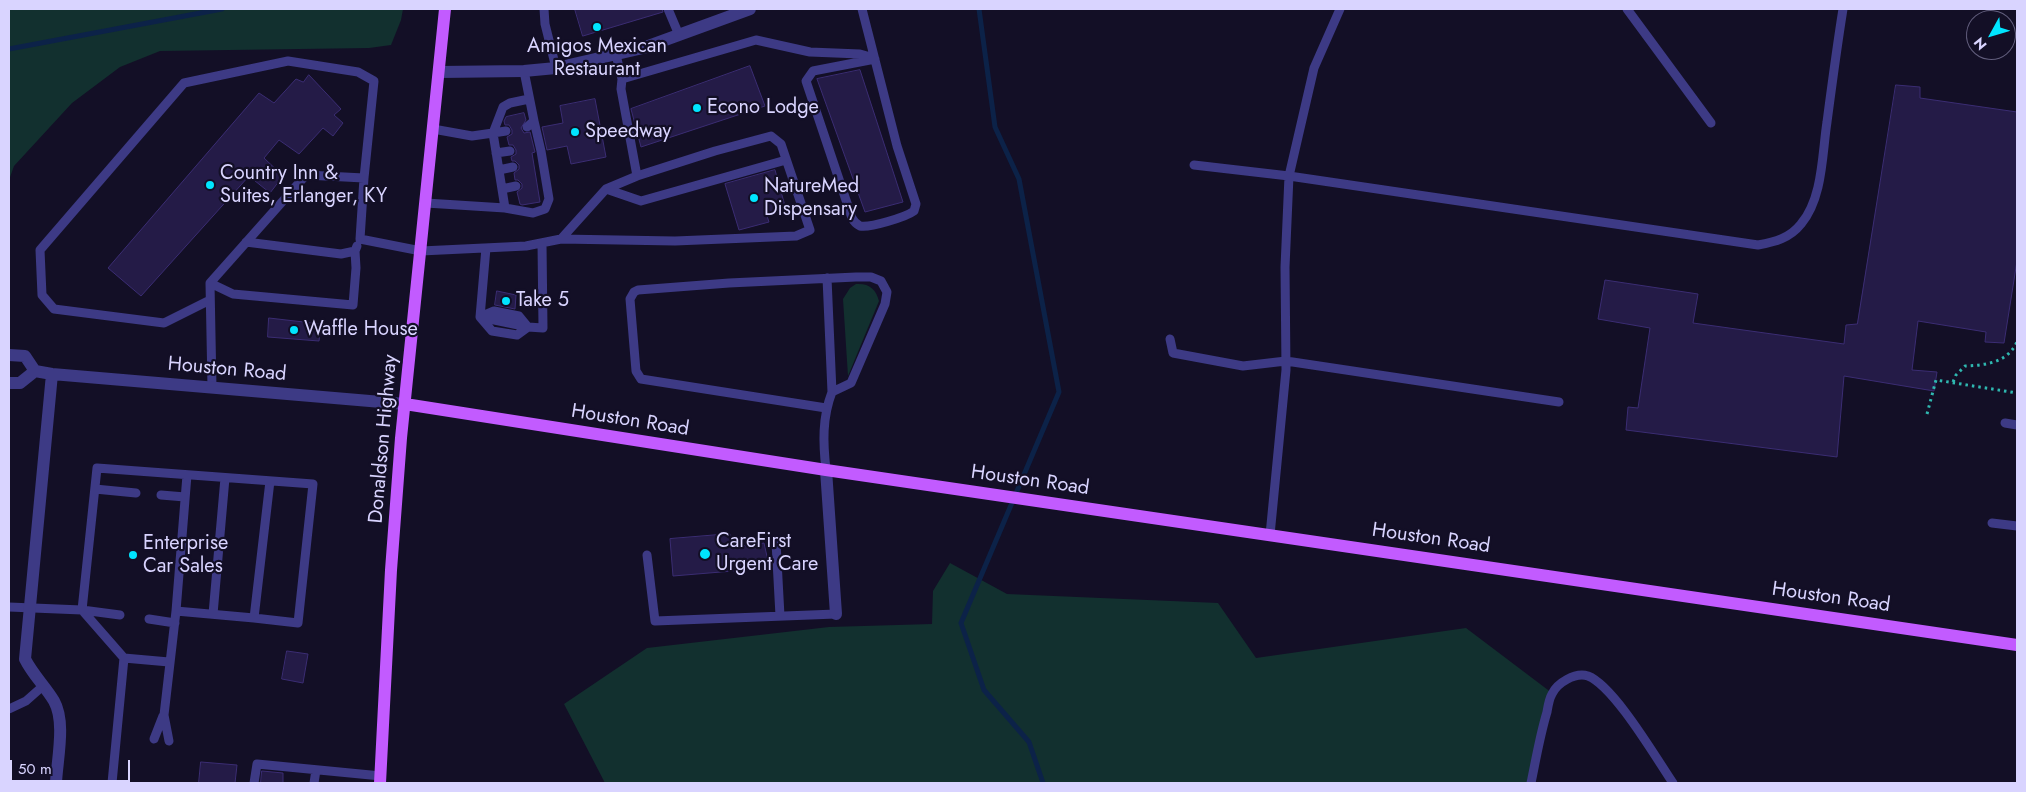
<!DOCTYPE html>
<html>
<head>
<meta charset="utf-8">
<style>
  body { margin:0 }
  #map { position:relative; width:2026px; height:792px; overflow:hidden; background:#130f26; font-family:Jost,sans-serif }
  canvas { display:block }
  .frame { position:absolute; inset:0; border:10px solid #d9d4ff; pointer-events:none }
  .north { position:absolute; left:1966px; top:10px; width:50px; height:50px; box-sizing:border-box; background:#130f26; border:1px solid #625e7d; border-radius:50%; rotate:231deg; font-size:14px; font-weight:700; line-height:20px; text-align:center; color:#d9d4ff }
  .north::after { content:''; display:block; margin:auto; width:18px; height:22px; background:#00e5ff; clip-path:polygon(50% 0,100% 100%,50% 72%,0 100%) }
  .scale { position:absolute; left:10px; top:760px; width:120px; height:22px; box-sizing:border-box; border:2px solid #d9d4ff; border-top:0; padding-left:6px; font-size:15px; line-height:18px; white-space:nowrap; color:#d9d4ff; -webkit-text-stroke:4px #130f26; paint-order:stroke }
</style>
</head>
<body>
<div id="map">
<canvas width="2026" height="792"></canvas>
<div class="frame"></div>
<div class="north">N</div>
<div class="scale">50 m</div>
</div>
<script>
const ctx = document.querySelector('canvas').getContext('2d');
ctx.lineJoin = 'round';
function fillPath(path, color) { ctx.fillStyle = color; ctx.fill(path, 'evenodd'); }
function strokePath(path, color, width, dash) { ctx.strokeStyle = color; ctx.lineWidth = width; ctx.lineCap = dash ? 'butt' : 'round'; ctx.setLineDash(dash || []); ctx.stroke(path); }
function write(font, color, halo, rows, align = 'center') {
  ctx.font = font + ' Jost,sans-serif'; ctx.lineWidth = 4.5; ctx.setLineDash([]); ctx.textBaseline = 'middle'; ctx.strokeStyle = halo; ctx.fillStyle = color; for (const [text, x, y, turn = 0] of rows) {
    ctx.save(); ctx.translate(x, y); ctx.rotate((+turn || 0) * Math.PI / 180); ctx.textAlign = isNaN(turn) ? turn : align; if (halo) ctx.strokeText(text, 0, 0); ctx.fillText(text, 0, 0); ctx.restore();
  }
}
fillPath(new Path2D(`
  M9 9H403L401 20 391 45 369 48 160 51 120 67 72 103 14 166 9 180Z
  M856 284C869 283 876 289 879 301L848 376 843 299 850 288Z
  M950 563 1007 594 1218 603 1256 658 1466 628 1552 693 1531 783H605L564 704 647 648 829 627 932 624 933 591Z`), '#12302f');
strokePath(new Path2D(`
  M979 9 995 127 1019 179 1059 392 961 623 984 690 1029 742 1043 783
  M9 49 222 9`), '#0c2248', 5);
const building = new Path2D(`
  M575 9H662L663 12 583 36Z
  M750 66 765 106 641 147 631 109Z
  M860 70 903 202 865 212 817 79Z
  M309 75 341 109 334 115 343 123 333 136 323 128 299 154 279 140 264 158 283 176 270 193 249 176 141 296 108 268 259 93 274 103 296 79 303 82Z
  M1896 85 1920 87V98L2017 112V261L2004 343 1985 342 1986 332 1918 321 1912 370 1937 372 1934 391 1844 376 1837 457 1626 430 1628 407 1638 408 1650 328 1598 319 1605 280 1698 294 1693 323 1844 344 1846 325 1857 324Z
  M595 99 606 157 571 164 567 146 547 150 542 127 563 123 560 106Z
  M524 113 526 120 521 128 524 133 530 132 535 152 532 153 540 202 522 205 520 204 517 192 522 188V184L518 180H515L514 173 519 169V165L515 161H512L511 157 516 154V150L513 145H509L507 137 512 134V130L509 125H505L504 121 506 117Z
  M775 170 785 206 766 213 769 222 739 230 725 184Z
  M497 291 516 295 515 309 495 305Z
  M269 318 321 324 319 341 268 337Z
  M730 534 734 542 746 546 764 543 768 561H745V570L673 576 670 539Z
  M287 651 308 654 303 683 282 679Z
  M201 762 237 765 235 783H199Z
  M262 771 283 773V783H261Z`);
fillPath(building, '#241b47');
strokePath(building, '#3b2d73', 1);
strokePath(new Path2D(`
  M1953 382 1956 375 1965 366C1986 365 2007 363 2017 342
  M1927 414 1936 380 2017 393`), '#2fb8b0', 3, [2.5, 4]);
strokePath(new Path2D(`
  M544 9 545 24 556 68
  M668 9 679 35
  M862 9 897 146 916 204 914 211C906 217 870 228 860 226 856 224 854 222 852 218L806 81 813 71 875 59
  M1627 9 1711 123
  M616 55 622 79 621 89 637 176
  M524 71 534 121 527 127
  M622 79 756 40 810 52 860 54 874 58
  M506 131 493 133 503 107 510 103 529 99
  M496 153 510 151
  M1194 165 1289 176 1758 245C1775 242 1790 238 1801 224 1823 198 1822 154 1827 122 1832 84 1837 46 1843 9
  M499 170 513 167
  M364 178 360 239 421 251 526 246 561 239 606 189 637 176 715 151 771 136 781 144 810 230 796 236 675 241 561 239
  M502 189 516 186
  M606 189 641 201 786 160
  M426 203 505 208 493 133 472 136 433 129
  M505 208 533 213 545 209 549 199 541 151 534 121
  M246 242 341 254 355 251 357 246
  M486 248 480 317 492 331 517 335 528 327 543 328 542 243
  M210 283 233 294 353 305 356 268 355 251
  M210 300 164 323 54 309 42 295 40 250 184 83 288 61 358 72 374 81 364 178 306 175 210 283 212 388
  M480 317 494 311 519 316 528 327
  M480 317 528 327
  M1170 339 1173 353 1243 366 1286 361 1559 402
  M826 408 641 379 636 371 630 299 634 292 638 290 729 283 856 277H871L881 281 887 292 885 304 851 383 832 392
  M2005 423 2017 425
  M826 470C823 443 822 418 832 392L827 278
  M187 475 176 611 254 618
  M95 489 136 493
  M161 495 185 497
  M1992 523 2017 526
  M1270 535 1286 370 1285 267 1289 176 1314 68 1340 9
  M776 542 780 616
  M647 555 655 621 836 614
  M9 607 82 610 97 468 313 484 298 623 254 618 270 481
  M82 610 124 658 112 783
  M82 610 120 615
  M213 614 225 478
  M149 619 175 623
  M124 658 169 662
  M9 709 26 701 43 686
  M154 739 163 716
  M169 741 164 715 176 611
  M254 783 257 764 381 776
  M314 783 316 770
  M1531 783C1536 759 1540 735 1547 712 1548 706 1549 699 1552 694 1557 683 1575 672 1588 676 1614 686 1656 758 1673 783`), '#3d3a85', 9);
strokePath(new Path2D(`
  M440 72 524 71 556 68 643 48 750 9
  M9 355 25 356 35 371 52 374 405 404
  M52 374 25 659C33 675 45 686 54 701 66 722 57 760 56 783
  M9 383H20L35 371
  M826 470 836 614`), '#3d3a85', 12);
strokePath(new Path2D(`
  M405 404 826 470 2017 645
  M380 783 391 570 401 438 445 9`), '#c25bff', 12);
for (const [x, y, r, color] of [
  [597,27,5,"#00e5ff"],
  [697,108,5,"#00e5ff"],
  [575,132,5,"#00e5ff"],
  [210,185,5,"#00e5ff"],
  [754,198,5,"#00e5ff"],
  [506,301,5,"#00e5ff"],
  [294,330,5,"#00e5ff"],
  [705,554,6,"#00e5ff"],
  [133,555,5,"#00e5ff"]
]) { const dot = new Path2D(); dot.arc(x, y, r, 0, 2 * Math.PI); ctx.fillStyle = color; ctx.fill(dot); strokePath(dot, '#130f26', 2); }
write('20px', '#d9d4ff', '#130f26', [
  ["Amigos Mexican",597,47,"center"],
  ["Restaurant",597,70,"center"],
  ["Econo Lodge",707,108],
  ["Speedway",585,132],
  ["Country Inn &",220,174],
  ["Suites, Erlanger, KY",220,197],
  ["NatureMed",764,187],
  ["Dispensary",764,210],
  ["Take 5",516,301],
  ["Waffle House",304,330],
  ["CareFirst",716,542],
  ["Urgent Care",716,565],
  ["Enterprise",143,544],
  ["Car Sales",143,567]
], 'left');
write('20px', '#d9d4ff', '#130f26', [
  ["Houston Road",227,370,5],
  ["Houston Road",630,421,9],
  ["Donaldson Highway",384,439,-85],
  ["Houston Road",1030,481,8],
  ["Houston Road",1431,539,8],
  ["Houston Road",1831,598,8]
]);
</script>
</body>
</html>
